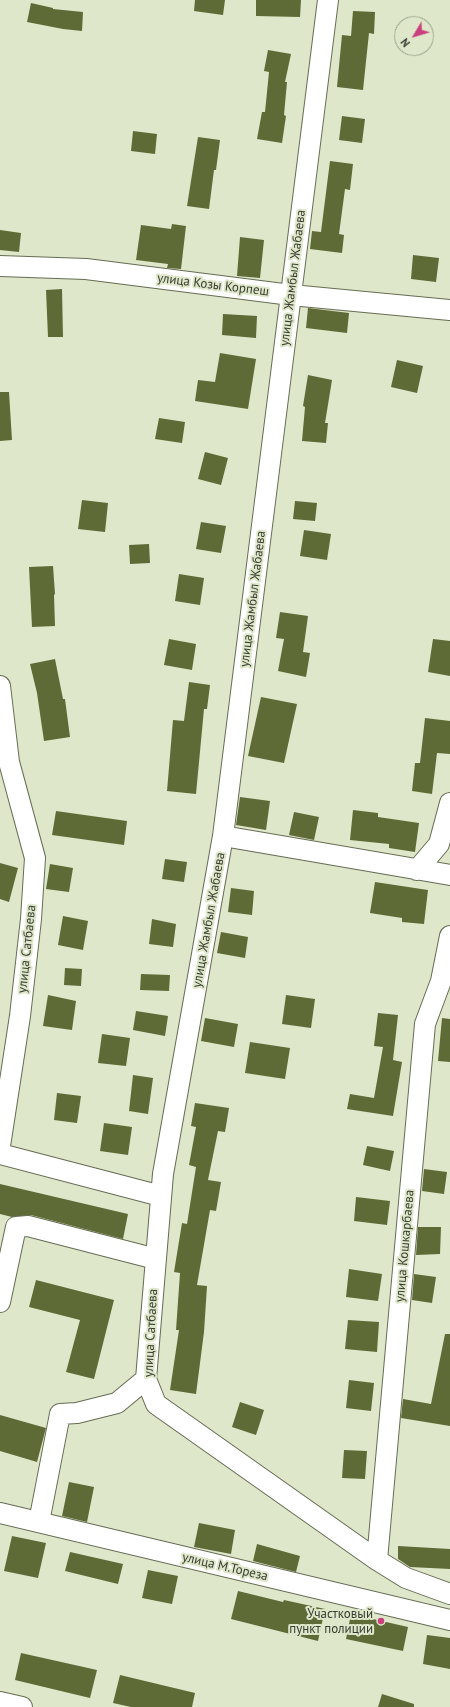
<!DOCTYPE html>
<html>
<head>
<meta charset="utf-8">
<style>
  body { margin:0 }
  #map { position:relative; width:450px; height:1707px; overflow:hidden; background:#dee7ca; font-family:"PT Sans",sans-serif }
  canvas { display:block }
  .north { position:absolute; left:394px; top:16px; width:40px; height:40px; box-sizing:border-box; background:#dee7ca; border:1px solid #9ca38c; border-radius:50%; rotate:232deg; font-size:11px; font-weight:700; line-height:16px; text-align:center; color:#383c30 }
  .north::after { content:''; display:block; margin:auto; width:14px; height:18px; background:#c9407c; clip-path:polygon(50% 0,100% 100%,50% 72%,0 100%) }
</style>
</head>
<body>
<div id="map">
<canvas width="450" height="1707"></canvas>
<div class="north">N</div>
</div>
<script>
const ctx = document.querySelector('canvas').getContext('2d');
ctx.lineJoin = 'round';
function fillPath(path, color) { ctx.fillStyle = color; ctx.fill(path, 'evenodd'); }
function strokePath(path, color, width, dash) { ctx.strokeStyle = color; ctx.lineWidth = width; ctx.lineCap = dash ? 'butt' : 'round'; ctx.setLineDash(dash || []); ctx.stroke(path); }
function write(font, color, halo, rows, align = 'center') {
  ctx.font = font + ' "PT Sans",sans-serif'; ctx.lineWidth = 4; ctx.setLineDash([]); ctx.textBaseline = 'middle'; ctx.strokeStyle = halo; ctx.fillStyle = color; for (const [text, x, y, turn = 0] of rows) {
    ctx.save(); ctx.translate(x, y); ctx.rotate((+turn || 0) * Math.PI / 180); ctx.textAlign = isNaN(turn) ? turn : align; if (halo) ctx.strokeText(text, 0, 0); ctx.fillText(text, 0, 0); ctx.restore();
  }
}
fillPath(new Path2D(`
  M195 0H225L223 15 194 11Z
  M256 0H301L300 17 256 16Z
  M31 3 53 8V9L83 12 82 31 63 29 27 22Z
  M353 11 375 12 374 34 369 33 363 90 337 87 342 35 351 36Z
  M268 50 291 54 285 82H287L284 115 286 116 282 143 257 139 262 112H265L269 72 264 71Z
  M342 116 365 119 362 143 339 140Z
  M133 131 157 134 155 154 131 151Z
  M198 137 220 140 216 170H214L209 209 187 206Z
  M330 161 353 164 350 190 345 189 339 234 344 235 342 253 310 249 312 231 321 232Z
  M172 224 186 226 181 269 167 268 168 264 136 260 141 225 171 229Z
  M0 230 21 233 19 252 0 250Z
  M240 237 264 240 260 278 237 276Z
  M413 255 439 258 436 282 411 279Z
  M62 289 63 337H48L46 290Z
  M308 308 349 313 347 333 306 328Z
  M223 314 257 316 256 338 222 335Z
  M220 353 256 359 248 409 195 401 198 380 215 382Z
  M397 360 423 366 417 393 391 387Z
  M308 375 332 380 325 423H328L326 443 302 441 305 407 303 406Z
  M0 392H9L12 440 0 441Z
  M159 418 185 422 182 443 155 439Z
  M205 452 228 458 221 485 198 479Z
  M82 500 108 503 105 532 78 529Z
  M295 501 317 503 315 521 293 519Z
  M201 522 226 526 221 553 196 549Z
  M304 530 331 534 327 560 300 556Z
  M149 544 150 563 130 564 129 545Z
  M53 566 55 594 54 595 55 626 32 627 29 567Z
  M179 574 204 578 200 605 175 601Z
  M280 612 308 616 303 652 310 653 306 677 278 671 284 639 276 638Z
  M169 639 196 644 192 670 164 665Z
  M433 639 450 641V676L428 672Z
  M55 659 63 699H65L70 737 44 741 37 693 30 664Z
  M189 682 210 685 207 709H204L196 794 167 791 173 720 184 721Z
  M261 697 297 704 284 763 248 756Z
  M425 718 450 721V754L437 753 432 794 412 791 415 763H420Z
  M240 797 270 801 266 830 236 825Z
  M353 810 378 813V817L419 823 415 852 389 848V844L350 840Z
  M56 811 127 821 124 845 52 835Z
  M294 812 319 817 314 840 289 835Z
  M165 859 187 862 184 882 162 879Z
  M0 863 18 868 9 902 0 899Z
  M50 864 73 868 69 892 46 889Z
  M375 882 428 890 424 924 402 922V918L370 913Z
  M231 888 254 891 252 915 228 912Z
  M63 916 88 921 83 950 58 945Z
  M152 919 176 924 173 947 149 944Z
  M221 932 248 937 245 958 217 953Z
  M65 968 82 969 81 986 64 985Z
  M141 974 170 975 169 991 140 990Z
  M48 995 76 1001 72 1030 43 1026Z
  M286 995 315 999 311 1028 282 1024Z
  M136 1011 168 1016 165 1036 133 1030Z
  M378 1013 398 1015 393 1060 402 1062 393 1116 347 1109 350 1094 374 1098 383 1047 374 1046Z
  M205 1018 238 1024 234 1047 201 1041Z
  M442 1018 450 1019V1062L438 1061Z
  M102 1034 130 1038 126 1066 98 1063Z
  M250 1042 290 1048 285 1079 245 1073Z
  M133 1075 153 1078 148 1114 129 1111Z
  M57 1093 81 1096 77 1123 54 1120Z
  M195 1103 229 1108 225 1132 218 1131 208 1180 221 1182 216 1211 210 1210 197 1285 207 1286 204 1332 196 1394 170 1390 179 1330H176L180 1273 174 1272 182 1223 187 1224 196 1167 189 1165 196 1127 191 1126Z
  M104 1123 132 1127 128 1155 100 1151Z
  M367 1146 394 1151 390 1171 363 1165Z
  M424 1169 447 1172 444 1194 422 1191Z
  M0 1184 128 1214 123 1239 31 1215 12 1217 0 1214Z
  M356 1197 390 1201 387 1225 354 1221Z
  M418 1227H441L440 1254 416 1255Z
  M349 1269 382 1274 378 1301 346 1297Z
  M414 1274 436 1277 432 1303 412 1300Z
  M36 1280 114 1300 94 1379 66 1372 80 1320 29 1307Z
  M348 1320 379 1322 377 1352 345 1349Z
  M445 1334H450V1426L401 1418 403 1399 431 1404Z
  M349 1380 374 1383 371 1411 346 1408Z
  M240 1402 264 1410 256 1435 232 1427Z
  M0 1415 46 1428 37 1462 0 1451Z
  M344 1450 367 1451 365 1479 342 1478Z
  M69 1482 94 1487 87 1522 62 1516Z
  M199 1523 235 1530 231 1554 194 1547Z
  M12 1536 46 1543 38 1578 4 1571Z
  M257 1544 300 1556 296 1572 253 1561Z
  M398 1546 450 1549V1569L410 1567 398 1559Z
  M70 1552 123 1564 118 1584 65 1571Z
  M148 1570 178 1576 172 1604 142 1598Z
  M238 1591 283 1602 284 1600 325 1609 318 1641 231 1619Z
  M351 1614 408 1627 403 1651 346 1639Z
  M427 1635 450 1638V1669L423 1664Z
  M21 1653 97 1670 90 1698 15 1680Z
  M120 1675 195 1693 192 1707H131L113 1703Z
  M382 1694 414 1704V1707H378Z`), '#5e6b36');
const minor = new Path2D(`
  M328 0 223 836 163 1174 146 1379 156 1404 377 1560 406 1578 450 1594
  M0 266 86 269 291 295 450 310
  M0 686 9 762 35 858 31 919 20 1016 0 1146
  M223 836 450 875
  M417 870 439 844 450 803
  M0 1154 161 1196
  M0 1302 16 1227 28 1226 156 1259
  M0 1513 450 1620
  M39 1522 60 1414 77 1413 117 1403 146 1379
  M377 1560 425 1024 441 981 450 936
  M0 1702 22 1707`);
strokePath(minor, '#656c53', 22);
strokePath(minor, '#fff', 20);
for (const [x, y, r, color] of [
  [381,1621,4,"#c9407c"]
]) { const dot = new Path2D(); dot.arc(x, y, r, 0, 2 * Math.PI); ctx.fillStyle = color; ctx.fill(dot); strokePath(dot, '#dee7ca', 1.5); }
write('13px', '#383c30', '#dee7ca', [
  ["улица Жамбыл Жабаева",293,278,-83],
  ["улица Козы Корпеш",213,285,7],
  ["улица Жамбыл Жабаева",253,599,-83],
  ["улица Жамбыл Жабаева",209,920,-80],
  ["улица Сатбаева",27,949,-84],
  ["улица Кошкарбаева",405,1246,-85],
  ["улица Сатбаева",151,1333,-87],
  ["улица М.Тореза",225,1567,13]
]);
write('13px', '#383c30', '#dee7ca', [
  ["Участковый",373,1614],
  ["пункт полиции",373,1629]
], 'right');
</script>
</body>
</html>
